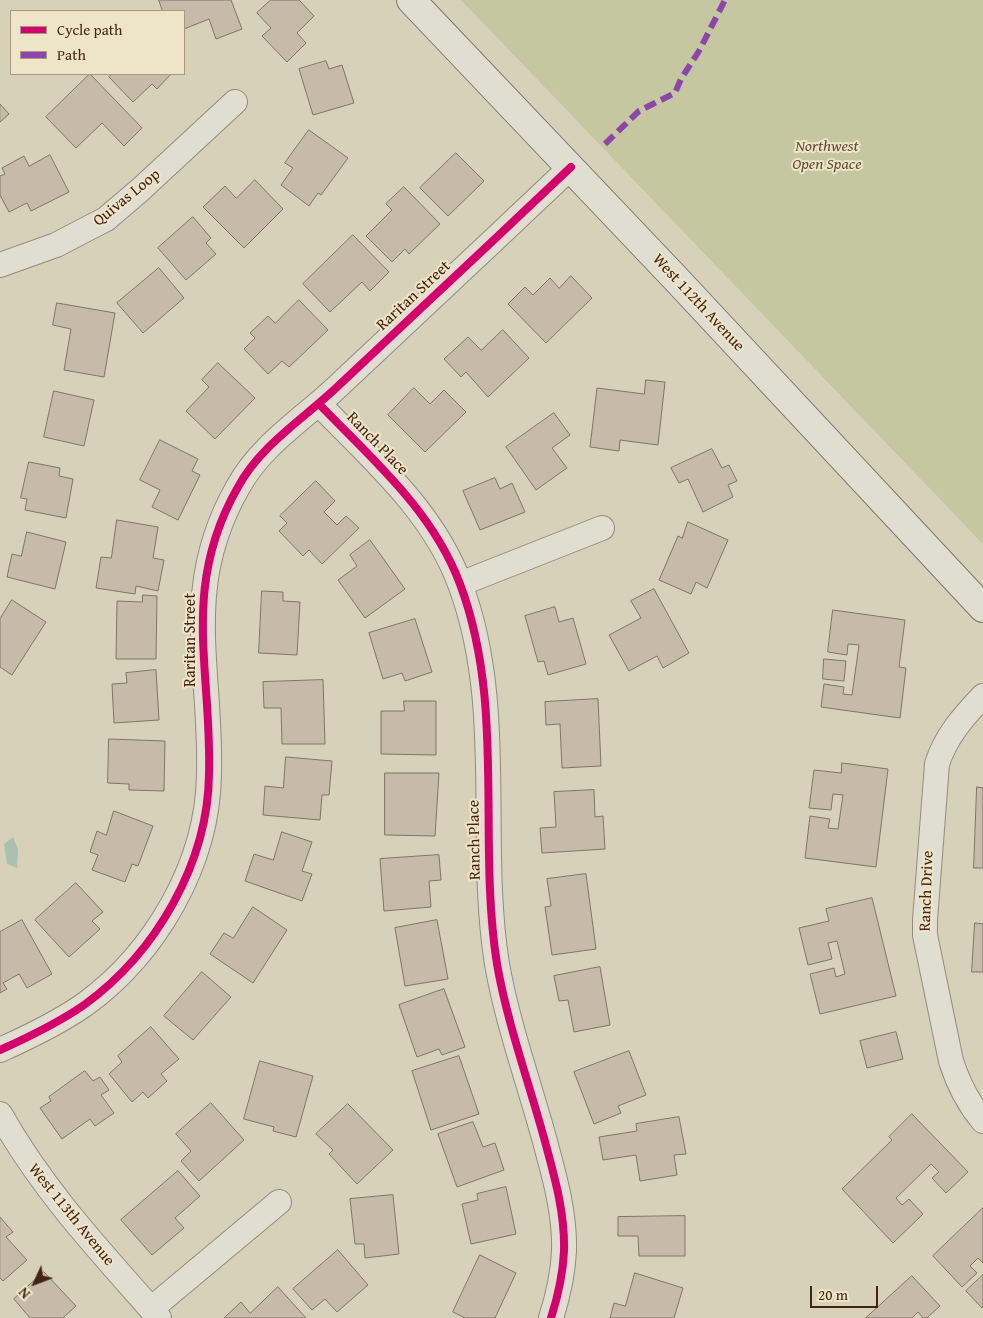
<!DOCTYPE html>
<html>
<head>
<meta charset="utf-8">
<style>
  body { margin:0 }
  #map { position:relative; width:983px; height:1318px; overflow:hidden; background:#d8d1b9; font-family:"Gentium Book Plus",serif }
  canvas { display:block }
  .legend { position:absolute; left:10px; top:10px; width:175px; height:65px; box-sizing:border-box; background:#eee5c9; border:1px solid #aa9781; margin:0; padding:6px 9px; list-style:none; font-size:15px; color:#432314 }
  .legend li { display:flex; align-items:center; gap:10px; height:25px }
  .legend b { width:25px; border:1px solid #aa9781 }
  .north { position:absolute; left:10px; top:1258px; width:50px; height:50px; -webkit-text-stroke:4px #eee5c9; paint-order:stroke; rotate:227deg; font-size:14px; font-weight:700; line-height:20px; text-align:center; color:#432314 }
  .north::after { content:''; display:block; margin:auto; width:18px; height:22px; background:#432314; clip-path:polygon(50% 0,100% 100%,50% 72%,0 100%) }
  .scale { position:absolute; left:810px; top:1286px; width:68px; height:22px; box-sizing:border-box; border:2px solid #432314; border-top:0; padding-left:6px; font-size:15px; line-height:18px; white-space:nowrap; color:#432314; -webkit-text-stroke:4px #eee5c9; paint-order:stroke }
</style>
</head>
<body>
<div id="map">
<canvas width="983" height="1318"></canvas>
<ul class="legend">
<li><b style="height:6px;background:#d6006c"></b>Cycle path</li>
<li><b style="height:6px;background:#8e44ad"></b>Path</li>
</ul>
<div class="north">N</div>
<div class="scale">20 m</div>
</div>
<script>
const ctx = document.querySelector('canvas').getContext('2d');
ctx.lineJoin = 'round';
function fillPath(path, color) { ctx.fillStyle = color; ctx.fill(path, 'evenodd'); }
function strokePath(path, color, width, dash) { ctx.strokeStyle = color; ctx.lineWidth = width; ctx.lineCap = dash ? 'butt' : 'round'; ctx.setLineDash(dash || []); ctx.stroke(path); }
function write(font, color, halo, rows, align = 'center') {
  ctx.font = font + ' "Gentium Book Plus",serif'; ctx.lineWidth = 4; ctx.setLineDash([]); ctx.textBaseline = 'middle'; ctx.strokeStyle = halo; ctx.fillStyle = color; for (const [text, x, y, turn = 0] of rows) {
    ctx.save(); ctx.translate(x, y); ctx.rotate((+turn || 0) * Math.PI / 180); ctx.textAlign = isNaN(turn) ? turn : align; if (halo) ctx.strokeText(text, 0, 0); ctx.fillText(text, 0, 0); ctx.restore();
  }
}
fillPath(new Path2D(`
  M461 0H983V544Z`), '#c4c79f');
fillPath(new Path2D(`
  M13 837 18 849 17 868 7 864 4 844Z`), '#aac1ae');
const building = new Path2D(`
  M159 0H231L242 29 216 39 209 19 184 29V11H163Z
  M271 0H299L314 16 297 33 306 43 287 62 262 36 271 28 257 13Z
  M326 61 329 69 342 65 354 103 313 115 299 69Z
  M90 74 142 128 124 146 102 123 76 148 46 117Z
  M112 74H171L157 89 152 84 133 102 109 77Z
  M0 104 9 114 0 122Z
  M309 130 348 158 321 195 318 193 309 206 281 185 293 168 285 163Z
  M456 153 484 181 448 216 420 188Z
  M50 155 69 192 31 211 27 203 9 212 0 195V176L5 174 2 168 24 156 29 166Z
  M255 180 283 209 244 248 203 207 225 186 236 198Z
  M404 187 440 224 409 254 405 249 392 262 366 236 392 210 386 204Z
  M193 217 211 238 206 243 216 254 186 280 158 248Z
  M353 235 389 272 370 291 362 282 330 312 303 284Z
  M159 268 184 298 143 333 117 303Z
  M571 276 592 298 546 343 508 304 525 287 533 295 550 278 559 288Z
  M299 300 328 330 289 367 282 361 268 374 244 349 255 338 250 333 268 316 275 323Z
  M57 303 115 313 104 377 64 370 71 329 53 325Z
  M503 330 529 358 488 397 466 372 461 377 444 359 468 337 481 350Z
  M218 363 255 398 215 439 186 411 209 387 202 380Z
  M646 380 665 382 658 445 620 440 619 451 590 447 597 388 644 394Z
  M414 388 430 404 444 390 466 412 425 452 388 415Z
  M54 391 94 400 84 446 44 437Z
  M554 413 570 435 552 448 567 468 536 490 506 447Z
  M160 440 198 459 192 471 200 475 178 520 152 507 160 490 140 480Z
  M712 449 722 468 729 465 737 481 728 485 733 497 703 512 688 479 679 483 671 468Z
  M29 462 60 468 59 476 73 479 66 518 25 510 27 499 21 498Z
  M495 478 500 489 512 483 525 512 480 530 463 491Z
  M316 481 335 501 324 512 337 525 346 516 359 528 322 564 309 550 303 556 279 531 287 523 280 516Z
  M117 520 158 527 153 558 164 560 158 591 136 586 135 594 96 588 101 557 111 558Z
  M688 522 728 540 707 588 696 582 691 594 659 580 678 536 682 538Z
  M27 532 66 542 55 589 7 577 12 554 21 556Z
  M370 540 405 589 365 618 338 580 357 566 350 555Z
  M654 589 689 653 663 668 657 656 629 671 609 635 641 618 631 601Z
  M262 591 283 592V601L300 602 297 655 259 653Z
  M143 595 157 596 156 659H116L117 601 142 602Z
  M12 600 46 622 12 675 0 667V619Z
  M555 607 559 622 573 618 586 664 548 675 544 661 538 662 525 616Z
  M833 610 905 620 899 667 906 668 900 718 821 707 824 684 844 687 843 694 852 695 859 645 848 644 847 655 828 652Z
  M415 619 432 672 405 681 402 673 383 679 369 633Z
  M824 659 846 661 844 681 823 679Z
  M156 670 159 720 114 723 112 684 127 683 126 673Z
  M323 680 325 744H282L281 708H264L263 682Z
  M598 699 601 766 562 768 560 724 546 725 545 702Z
  M404 701H436V755L381 754V711H404Z
  M109 739 165 741 164 791 129 790V784L108 783Z
  M286 757 332 761 329 795H322L320 820 263 815 265 786 283 788Z
  M842 763 888 769 876 867 805 858 810 816 830 819 828 828 838 829 843 795 833 794 831 810 809 808 814 770 841 773Z
  M385 773H439L435 836 385 835Z
  M977 787 983 788V868H974Z
  M594 790 595 817 603 816 605 849 542 853 540 828 556 827 554 792Z
  M114 811 153 826 138 866 132 864 125 882 92 870 98 855 90 852 97 831 106 835Z
  M282 832 312 842 302 871 312 874 302 901 245 881 254 854 273 860Z
  M439 855 441 880 429 881 431 907 384 911 380 859Z
  M586 874 596 949 552 955 545 907 551 906 547 879Z
  M76 883 103 912 92 921 100 929 69 957 35 920Z
  M872 898 896 996 820 1014 810 974 834 968 836 977 845 974 837 941 828 943 832 959 808 965 799 928 829 921 826 909Z
  M253 907 287 930 253 983 210 954 224 933 233 938Z
  M22 920 52 974 27 988 19 974 3 983 7 989 0 993V932Z
  M437 920 448 979 405 986 395 928Z
  M975 923 983 924V972H972Z
  M600 967 610 1025 574 1032 568 1000 559 1001 554 976Z
  M202 972 231 997 193 1040 164 1016Z
  M444 989 465 1047 442 1055 439 1049 417 1057 399 1005Z
  M151 1027 179 1059 161 1074 167 1081 148 1098 143 1092 132 1102 109 1074 122 1062 118 1056Z
  M896 1032 903 1059 867 1068 860 1041Z
  M629 1051 646 1095 618 1106 621 1113 594 1124 574 1072Z
  M459 1056 479 1114 431 1130 412 1071Z
  M260 1061 313 1076 296 1137 273 1131 274 1127 244 1119Z
  M85 1071 93 1081 100 1077 109 1090 101 1095 114 1113 95 1126 90 1119 62 1139 40 1108 51 1101 49 1097Z
  M211 1103 244 1140 199 1181 181 1161 191 1151 176 1134Z
  M348 1104 393 1150 357 1184 329 1154 333 1150 316 1134Z
  M912 1114 968 1172 946 1193 932 1178 939 1172 931 1164 896 1198 902 1205 909 1199 923 1214 893 1243 842 1189 892 1140 889 1137Z
  M679 1117 686 1154 674 1155 677 1175 640 1181 636 1155 603 1160 599 1137 637 1131 636 1124Z
  M473 1122 483 1147 495 1143 504 1170 457 1187 438 1134Z
  M178 1171 200 1196 175 1218 184 1228 152 1255 121 1220Z
  M506 1187 516 1234 471 1244 462 1204 478 1200 477 1194Z
  M393 1195 399 1254 365 1258 364 1244H355L350 1199Z
  M983 1208V1263L978 1258 970 1266 977 1273 962 1287 933 1256Z
  M685 1216V1256H639L638 1236H618V1217Z
  M0 1217 13 1232 6 1237 27 1260 3 1281 0 1278Z
  M338 1250 368 1285 337 1312 325 1299 312 1310 293 1289Z
  M480 1255 516 1273 495 1318H465L453 1312Z
  M44 1272 76 1306 63 1318H30L14 1299Z
  M635 1273 683 1288 674 1318H610L614 1303 625 1306Z
  M983 1275V1307L982 1308 966 1291Z
  M912 1276 940 1306 927 1318H923L918 1312 912 1318H866Z
  M278 1287 306 1318H224L241 1302 250 1313Z`);
fillPath(building, '#c7baa9');
strokePath(building, '#7e7566', 1);
const minor = new Path2D(`
  M0 265 56 245 106 219 140 190 235 102
  M319 404C372 459 433 511 460 584 506 706 477 839 497 964 508 1027 531 1088 547 1149 556 1182 565 1216 564 1251 563 1274 558 1296 551 1318
  M460 584 602 528
  M983 696C963 717 946 736 937 764L925 920V935L951 1061C958 1083 968 1103 983 1121
  M0 1050C29 1037 58 1023 84 1005 156 953 208 863 209 774 212 669 180 588 238 487 261 445 302 420 336 388 415 314 493 241 571 167
  M0 1114C44 1192 100 1251 159 1318
  M151 1309 279 1202`);
const secondary = new Path2D(`
  M411 0 678 281 983 608`);
strokePath(minor, '#948b7c', 26);
strokePath(secondary, '#7e7566', 30);
strokePath(minor, '#e0ddd1', 24);
strokePath(secondary, '#e0ddd1', 28);
strokePath(new Path2D(`
  M605 144 639 111 675 93 681 79 699 51 725 0`), '#8e44ad', 6, [12, 6]);
strokePath(new Path2D(`
  M319 404C372 459 433 511 460 584 506 706 477 839 497 964 508 1027 531 1088 547 1149 556 1182 565 1216 564 1251 563 1274 558 1296 551 1318
  M0 1050C29 1037 58 1023 84 1005 156 953 208 863 209 774 212 669 180 588 238 487 261 445 302 420 336 388 415 314 493 241 571 167`), '#d6006c', 8);
write('italic 16px', '#5f4a32', '#eee5c9', [
  ["Northwest",827,147],
  ["Open Space",827,165]
]);
write('16px', '#432314', '#eee5c9', [
  ["Quivas Loop",127,198,-39],
  ["Raritan Street",414,296,-43],
  ["West 112th Avenue",698,303,47],
  ["Ranch Place",377,444,46],
  ["Raritan Street",191,640,-90],
  ["Ranch Place",475,840,-91],
  ["Ranch Drive",927,891,-88],
  ["West 113th Avenue",71,1215,51]
]);
</script>
</body>
</html>
